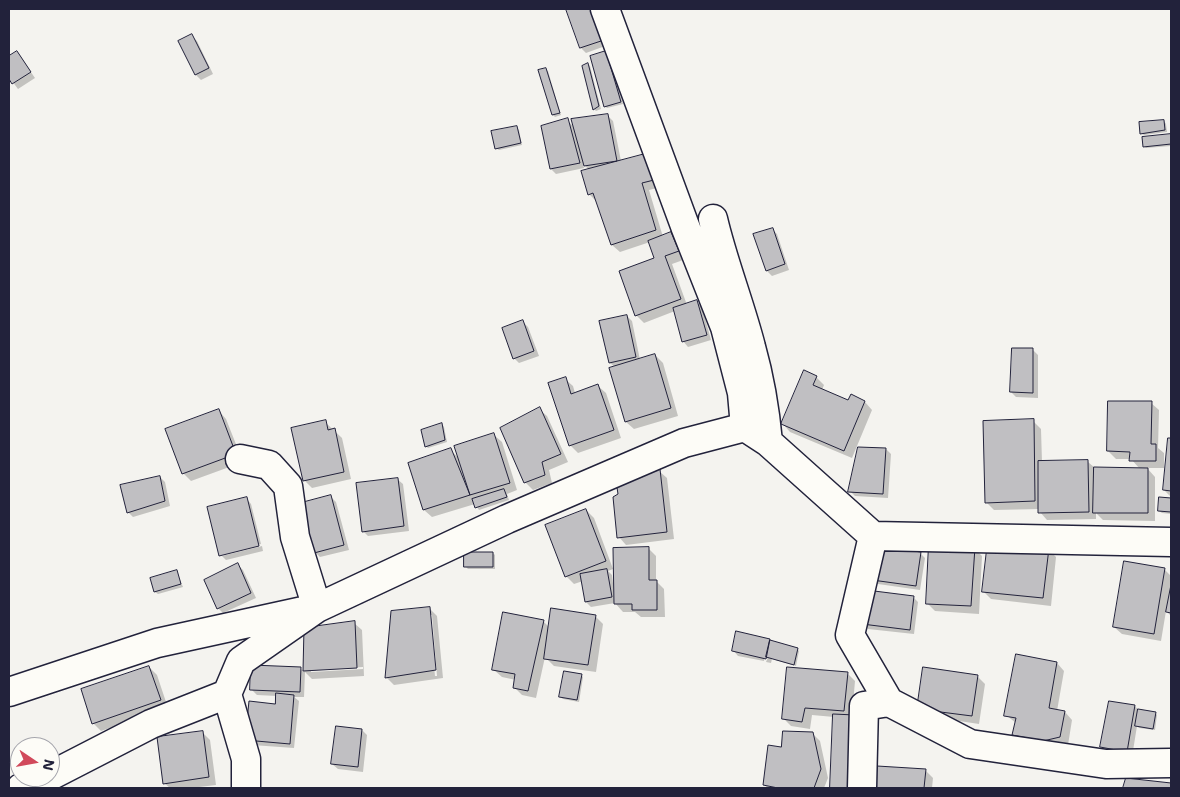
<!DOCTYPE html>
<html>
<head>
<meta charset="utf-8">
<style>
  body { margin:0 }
  #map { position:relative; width:1180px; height:797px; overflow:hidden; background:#f4f3ef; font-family:"Shantell Sans",sans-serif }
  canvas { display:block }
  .frame { position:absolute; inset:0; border:10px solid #22223b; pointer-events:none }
  .north { position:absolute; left:10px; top:737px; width:50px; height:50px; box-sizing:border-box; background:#fdfcf7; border:1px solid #a5a5ac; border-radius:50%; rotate:102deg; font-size:14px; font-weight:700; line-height:20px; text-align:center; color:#22223b }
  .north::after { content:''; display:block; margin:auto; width:18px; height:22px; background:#d1495b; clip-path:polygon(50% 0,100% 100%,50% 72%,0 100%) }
</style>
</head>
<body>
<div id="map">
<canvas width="1180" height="797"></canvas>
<div class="frame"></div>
<div class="north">N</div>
</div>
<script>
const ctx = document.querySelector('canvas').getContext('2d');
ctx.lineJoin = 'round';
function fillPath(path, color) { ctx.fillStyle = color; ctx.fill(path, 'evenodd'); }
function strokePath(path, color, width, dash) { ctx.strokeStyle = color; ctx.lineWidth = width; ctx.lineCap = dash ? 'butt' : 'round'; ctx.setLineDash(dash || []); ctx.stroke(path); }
fillPath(new Path2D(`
  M567 9H596L608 45 586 53 581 48Z
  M192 36 197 41 213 74 201 80 196 75 180 42Z
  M17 52 35 78 18 89 9 77V57Z
  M606 52 608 54 623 104 607 108 605 106Z
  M588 64 590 66 601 109 596 111 594 109Z
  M545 69 548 71 561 115 555 117 553 115Z
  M608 116 613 121 621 161 645 155 661 187 649 190 663 237 671 233 679 241 686 259 672 264 687 305 697 302 702 307 711 340 688 347 683 341 675 311 644 323 636 315 656 258 650 242 620 252 612 245 597 202 589 194V170L583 163 584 168 556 174 551 169 567 120 575 128Z
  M1164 121 1166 124 1167 132 1144 135 1141 133Z
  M517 128 519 130 522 145 499 150 496 148Z
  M1170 135 1171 146 1146 148 1144 146Z
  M772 229 777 234 789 270 772 276 767 271Z
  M627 316 632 321 640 360 655 355 663 363 678 416 634 429 626 422 615 367 610 363 601 322Z
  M523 322 528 327 539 356 519 363 514 358Z
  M1032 349 1038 355V398L1016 397 1011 392Z
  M816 377 824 385 822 390 849 401 851 396 865 402 872 410 852 458 790 432 783 424Z
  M565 379 573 386 575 393 598 386 606 393 621 438 578 453 570 445Z
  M1151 403 1159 410 1158 448 1164 453V468H1147L1155 477V521L1103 520 1096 513V519L1047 520 1040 512V509L994 510 986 502 1033 421 1041 429 1042 462H1088L1095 468 1140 469 1131 459H1116L1108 451Z
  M539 409 547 416 568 462 549 470 552 483 533 490 525 482Z
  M219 411 226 419 243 462 191 481 183 473Z
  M325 422 342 438 351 479 312 488 304 480Z
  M442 424 444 427 447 442 428 448 426 446Z
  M494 435 502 442 517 490 507 494 509 500 479 510 475 504 432 517 424 510 450 450 459 458Z
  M1169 439H1171V497L1164 490Z
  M886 449 891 454 888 498 855 496 850 491Z
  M659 471 667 478 674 539 626 545 619 537Z
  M160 477 165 482 170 506 133 517 128 512Z
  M397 479 403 484 409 531 368 536 363 531Z
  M331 497 336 502 349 550 320 557 315 552Z
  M246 498 251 504 261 544 222 554V556L262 546 263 551 226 560 221 555Z
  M1160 499H1171V514L1162 513 1159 511Z
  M586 510 594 518 613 569 608 571 612 575 613 583 648 548 656 556V581L664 589 665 617H641L635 612H623L615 603 591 607 586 602 583 581 574 584 566 576Z
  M974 548 982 556 979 614 935 611 927 603Z
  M1048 549 1056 557 1051 606 991 599 983 591Z
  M493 553 495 555V569H468L465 566Z
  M920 553 925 558 920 590 878 584 873 579Z
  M238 565 243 570 256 598 223 613 218 608Z
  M1164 569 1171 576V616L1166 611 1161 641 1122 634 1114 627Z
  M176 571 183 587 158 594 155 592 152 579Z
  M913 597 918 602 914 634 868 629 863 623Z
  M429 608 437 616 443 678 394 685 387 678ZM429 615H432L437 676H435Z
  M595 616 603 624 596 672 554 666 545 657 536 698 522 695 514 687 516 680 502 677 494 670 543 621 550 628Z
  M354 623 362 630 364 676 312 679 305 672 304 697H294L299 701 294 748 252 745 276 705 277 696 257 695 252 690 300 668 304 672 305 629ZM363 667V669L311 672V670Z
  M770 640 772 642 797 649 799 651 796 666 772 659 771 663 766 662 768 657 765 654 764 661 738 656 733 650ZM768 642H771L766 652Z
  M1057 663 1064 671 1057 711 1065 712 1072 720 1068 745 1022 742 1014 734 1016 723 1006 715Z
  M149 667 157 675 168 708 101 731 93 723Z
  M847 673 855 681 852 716 860 788H831L834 717 812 715 810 729 791 726 783 718Z
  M581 675 583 677 579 702 563 699 560 697Z
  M977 676 985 684 979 724 926 716Z
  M1135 706 1139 711 1155 713 1157 715 1155 730 1139 728 1137 726 1132 757 1107 752 1102 747Z
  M362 730 367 735 363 772 338 769 332 764Z
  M202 732 210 740 216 785 191 788H170L164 783Z
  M812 733 820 741 828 778 824 788H768L764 785 782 748Z
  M879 767 925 770 933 778 932 788H877Z
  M1127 779 1171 785V788H1125Z`), '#0003');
const building = new Path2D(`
  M566 9H593L604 40 580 48Z
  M192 34 209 68 195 75 178 41Z
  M17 51 31 72 12 84 9 79V56Z
  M606 51 621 102 604 107 590 56Z
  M588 63 599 106 593 110 582 66Z
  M546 68 560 113 552 115 538 70Z
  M608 114 617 161 584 166 571 119Z
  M568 118 580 163 550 169 541 126Z
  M1164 120 1165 130 1140 134 1139 122Z
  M517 126 521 143 495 149 491 131Z
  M1171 134V144L1143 147 1142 137Z
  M645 154 654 180 642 183 656 230 611 245 593 193 588 195 581 171Z
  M773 228 785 264 766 271 753 234Z
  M671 232 679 251 665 256 681 299 635 316 619 271 654 258 648 241Z
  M697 300 707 335 682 342 673 308Z
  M627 315 636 357 609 363 599 321Z
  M523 320 534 351 513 359 502 328Z
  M1012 348H1033V393L1010 392Z
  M655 354 671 408 625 422 609 368Z
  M804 370 817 376 813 385 848 400 851 394 865 401 844 451 781 424Z
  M566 377 571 394 598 384 614 430 569 446 548 383Z
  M1108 401H1152L1151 444H1156V461H1129L1130 452 1107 451Z
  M540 407 561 454 542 462 545 475 524 483 500 428Z
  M219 409 236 454 182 474 165 429Z
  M1034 419 1035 501 985 503 983 421Z
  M326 420 328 430 335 428 344 472 303 481 291 428Z
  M442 423 445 440 425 447 421 430Z
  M494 433 510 483 470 495 454 446Z
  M1168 438H1171V491L1163 490Z
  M858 447 886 448 883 494 848 492Z
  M451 448 470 495 423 510 408 463Z
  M1088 460 1089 512 1038 513V461Z
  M1094 467 1148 468V513H1093Z
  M660 469 667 532 617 538 613 497 618 494 615 475Z
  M160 476 165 501 127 513 120 485Z
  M398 478 404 526 362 532 356 483Z
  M504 489 507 497 475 508 472 499Z
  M331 495 344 545 314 553 301 503Z
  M247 497 259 546 219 556 207 507Z
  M1159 497 1171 498V512L1158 511Z
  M586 509 606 561 565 577 545 525Z
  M988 541 1049 548 1043 598 982 592Z
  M929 544 975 547 971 606 926 604Z
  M877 546 921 552 916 586 872 580Z
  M649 547V580H657V610H632V604H614L613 548Z
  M464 552H493V567H464Z
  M1124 561 1165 568 1154 634 1113 627Z
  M238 563 251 593 217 609 204 580Z
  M607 569 612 597 585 602 580 574Z
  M177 570 181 584 154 592 150 578Z
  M1171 585V613L1166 612Z
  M866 590 914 596 910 630 862 624Z
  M430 607 436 670 385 678 391 611Z
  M551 608 596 615 588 665 544 659Z
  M503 612 544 620 528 691 513 688 515 674 492 670Z
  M355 621 357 668 303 671 304 628Z
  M736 631 770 639 766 659 732 651Z
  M770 640 798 648 794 665 766 657Z
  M1016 654 1057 662 1049 708 1065 711 1060 737 1043 741 1012 735 1016 718 1004 716Z
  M251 665 301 667 300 692 250 690Z
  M149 666 161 700 92 724 81 689Z
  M787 667 848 672 844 711 805 708 802 722 782 719Z
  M923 667 978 675 972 716 917 709Z
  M564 671 582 674 577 700 559 697Z
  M276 693 294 695 290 744 245 740 249 701 275 704Z
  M1109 701 1135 705 1127 752 1100 747Z
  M1138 709 1156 712 1153 729 1135 726Z
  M833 714 855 715 852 788H830Z
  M336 726 362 729 358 767 331 764Z
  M203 731 209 777 163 784 157 737Z
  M783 731 813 732 821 769 814 788H778L763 785 768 745 781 747Z
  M877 766 926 769 924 788H876Z
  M1126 778 1171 783V788H1123Z`);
fillPath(building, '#c0bfc2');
strokePath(building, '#22223b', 1);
const minor = new Path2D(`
  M605 9 685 226 725 327 742 393 745 427
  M713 219C723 262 740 304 751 347 760 379 765 409 768 442
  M873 536 850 635 889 702 970 744 1106 764 1171 763
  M9 692 157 643 317 608 295 537 288 486 269 465 240 459
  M227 694 246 759V788
  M50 776 151 724 227 694 241 661 317 608 507 519 684 443 745 427 768 442 873 536 1171 542
  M21 788 47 777
  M862 788 864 706 889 702`);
strokePath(minor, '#22223b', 31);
strokePath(minor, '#fdfcf7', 28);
</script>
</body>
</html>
